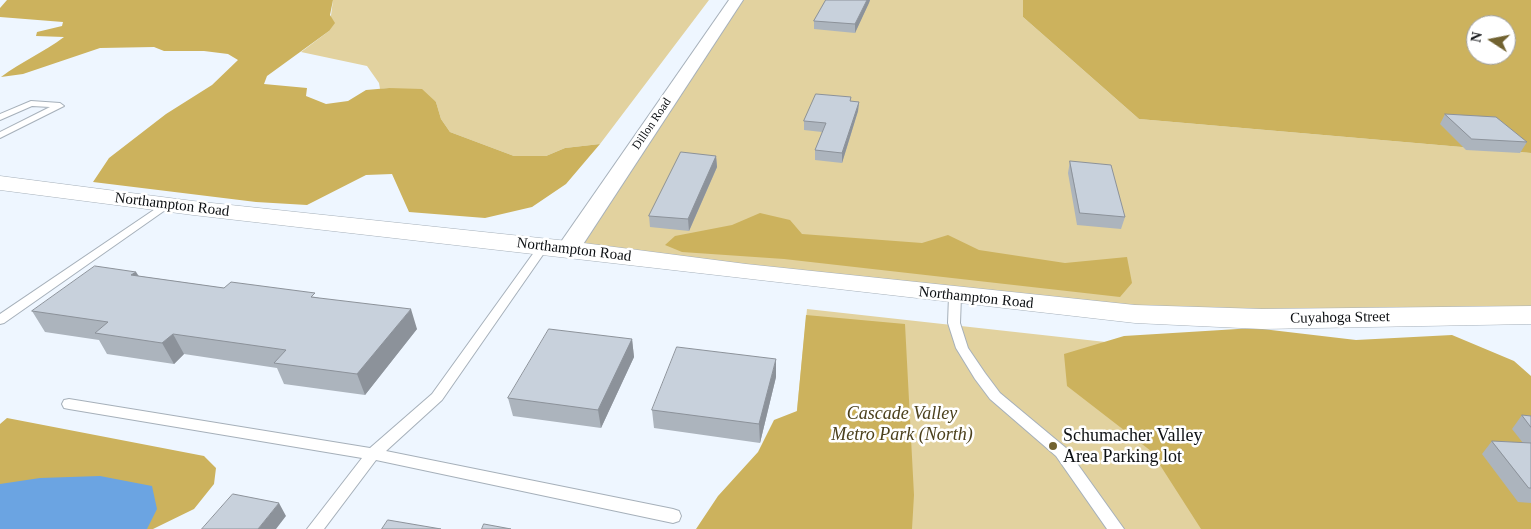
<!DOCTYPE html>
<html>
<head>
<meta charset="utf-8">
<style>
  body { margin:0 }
  #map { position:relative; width:1531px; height:529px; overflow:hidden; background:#eef6ff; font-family:Georgia,serif }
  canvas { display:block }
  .north { position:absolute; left:1466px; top:15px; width:50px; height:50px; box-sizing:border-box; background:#fff; border:1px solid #9e9fa1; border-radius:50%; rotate:281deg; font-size:14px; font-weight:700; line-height:20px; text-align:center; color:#0d1013 }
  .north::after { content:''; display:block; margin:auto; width:18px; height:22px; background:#716230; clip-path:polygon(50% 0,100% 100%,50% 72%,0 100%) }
</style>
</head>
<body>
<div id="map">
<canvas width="1531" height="529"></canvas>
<div class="north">N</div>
</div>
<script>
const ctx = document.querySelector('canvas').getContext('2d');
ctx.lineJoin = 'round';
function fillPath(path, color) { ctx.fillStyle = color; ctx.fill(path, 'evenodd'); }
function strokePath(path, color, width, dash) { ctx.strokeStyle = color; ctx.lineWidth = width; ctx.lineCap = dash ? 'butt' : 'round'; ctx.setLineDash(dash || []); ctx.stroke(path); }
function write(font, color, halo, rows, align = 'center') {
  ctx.font = font + ' Georgia,serif'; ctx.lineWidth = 5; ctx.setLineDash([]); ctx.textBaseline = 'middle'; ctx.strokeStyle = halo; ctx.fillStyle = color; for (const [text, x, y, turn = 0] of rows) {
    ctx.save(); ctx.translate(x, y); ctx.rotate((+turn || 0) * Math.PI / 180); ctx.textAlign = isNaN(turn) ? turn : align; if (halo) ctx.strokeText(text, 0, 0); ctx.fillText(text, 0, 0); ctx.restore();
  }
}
fillPath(new Path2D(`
  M333 0H709L600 144 565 148 546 156H514L450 132 441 119 436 102 389 88 380 89 379 83 367 66 301 52 329 31Z
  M736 0H1023V17L1139 119 1531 153V315L1262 319 568 249Z
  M807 309 1169 349 1246 529H785Z`), '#e2d29f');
fillPath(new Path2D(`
  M7 0H333L330 15 335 23 329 31 267 76 264 84 307 88 306 96 326 104 348 101 366 90 389 88 422 89 436 102 441 119 450 132 514 156H546L565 148 600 144 566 184 532 207 485 218 409 212 392 174 366 175 307 205 256 202 93 182 109 158 166 114 212 85 238 60 228 54 204 51H164L154 47 100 48 23 74 1 77C21 62 44 52 64 37L36 36 37 32 62 26 63 22 0 17V8Z
  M1023 0H1531V153L1139 119 1023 17ZM1476 25H1506V55H1476Z
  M760 213 790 220 802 234 922 243 948 235 979 250 1065 263 1127 257 1132 283 1120 297 784 259 682 252 665 245 675 236 732 225Z
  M806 315 905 324 914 495 912 529H696L718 496 758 452 774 420 797 411Z
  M1254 328 1356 340 1452 335 1514 361 1531 376V529H1201L1151 451 1067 386 1064 354 1124 336Z
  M7 418 204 456 216 468 214 484 194 509 153 529H0V424Z`), '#ccb25d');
fillPath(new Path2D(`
  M100 476 152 486 157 509 147 529H0V484L40 478Z`), '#6ba4e2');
const service = new Path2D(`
  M31 101 60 103 64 106 0 138V132L50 107 32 106 0 120V114Z
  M167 201 172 204 171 206 4 323 0 324V314Z
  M544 243 549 246 442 400 386 451 673 509 679 511 681 516 679 521 673 523 376 460 324 529H307L362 458 69 409 64 408 62 404 64 400 69 399 370 448 432 394 540 244Z
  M955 292 961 296 960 323 968 348 985 373 1000 393 1066 448 1124 529H1107L1056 456 990 399 975 379 956 348 948 323 949 296Z`);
const minor = new Path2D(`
  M729 0H743L580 249 576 254 568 256 560 254 556 249Z`);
const tertiary = new Path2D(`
  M0 176 193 201 568 241 746 264 1135 305 1262 309 1531 306V324L1262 329 1135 323 193 215 0 190Z`);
strokePath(service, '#a6b0ba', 2);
strokePath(minor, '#a6b0ba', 2);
strokePath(tertiary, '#a6b0ba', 1);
fillPath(service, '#fff');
fillPath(minor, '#fff');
fillPath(tertiary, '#fff');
fillPath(new Path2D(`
  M826 0H870L855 33 814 29V21Z
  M851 101 859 102 858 111 842 163 815 160V150L822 132 804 130V121Z
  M1445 114 1527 142 1520 153 1466 150 1440 124Z
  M716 156 717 167 689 231 650 227 649 216Z
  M1070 161 1125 217 1121 229 1077 225 1068 173Z
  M136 272 139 276 224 288 316 297 417 329 365 395 284 384 277 368 184 354 174 364 107 354 99 340 45 332 32 311Z
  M632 339 634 357 601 428 513 416 508 398Z
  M776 377 760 443 654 428 652 410Z
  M1522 415 1531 416V503L1518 502 1482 454 1492 441 1523 443 1512 429Z`), '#acb4bd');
fillPath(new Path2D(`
  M867 0H870L869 3 855 33V24Z
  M859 102 858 111 842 163V153Z
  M716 156 717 167 689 231 688 219Z
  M136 272 147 292 131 275Z
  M411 309 417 329 365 395 357 374Z
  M173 334 184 354 174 364 162 343Z
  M632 339 634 357 601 428 598 410Z
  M776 359V377L760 443 759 424Z
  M279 503 286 516 276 529H258Z`), '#8c929a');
const building = new Path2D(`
  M826 0H867L855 24 814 21Z
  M816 94 851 97 850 101 859 102 842 153 815 150 826 123 804 121Z
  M1445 114 1496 117 1527 142 1472 139Z
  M681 152 716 156 688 219 649 216Z
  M1070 161 1111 165 1125 217 1080 213Z
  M95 266 136 272 131 275 224 288 231 282 315 293 311 297 411 309 357 374 274 363 286 350 173 334 162 343 95 333 108 322 32 311Z
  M549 329 632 339 598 410 508 398Z
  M677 347 776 359 759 424 652 410Z
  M1522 415 1531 416V427Z
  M1492 441 1531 443V488H1529Z
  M233 494 279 503 258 529H202Z
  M388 520 441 529H382Z
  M484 524 511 529H482Z`);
fillPath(building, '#c8d1dc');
strokePath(building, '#8c929a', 1);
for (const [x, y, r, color] of [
  [1053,446,5,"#716230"]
]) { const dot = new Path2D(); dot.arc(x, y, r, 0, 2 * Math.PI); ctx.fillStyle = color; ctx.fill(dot); strokePath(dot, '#fff', 2); }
write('12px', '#0d1013', '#fff', [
  ["Dillon Road",652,124,-56]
]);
write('15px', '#0d1013', '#fff', [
  ["Northampton Road",172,205,7],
  ["Northampton Road",574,250,7],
  ["Northampton Road",976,298,6],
  ["Cuyahoga Street",1340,318,-1]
]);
write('italic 18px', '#4b401c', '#fff', [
  ["Cascade Valley",902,414],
  ["Metro Park (North)",902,435]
]);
write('18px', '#0d1013', '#fff', [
  ["Schumacher Valley",1063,436],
  ["Area Parking lot",1063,457]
], 'left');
</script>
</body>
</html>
